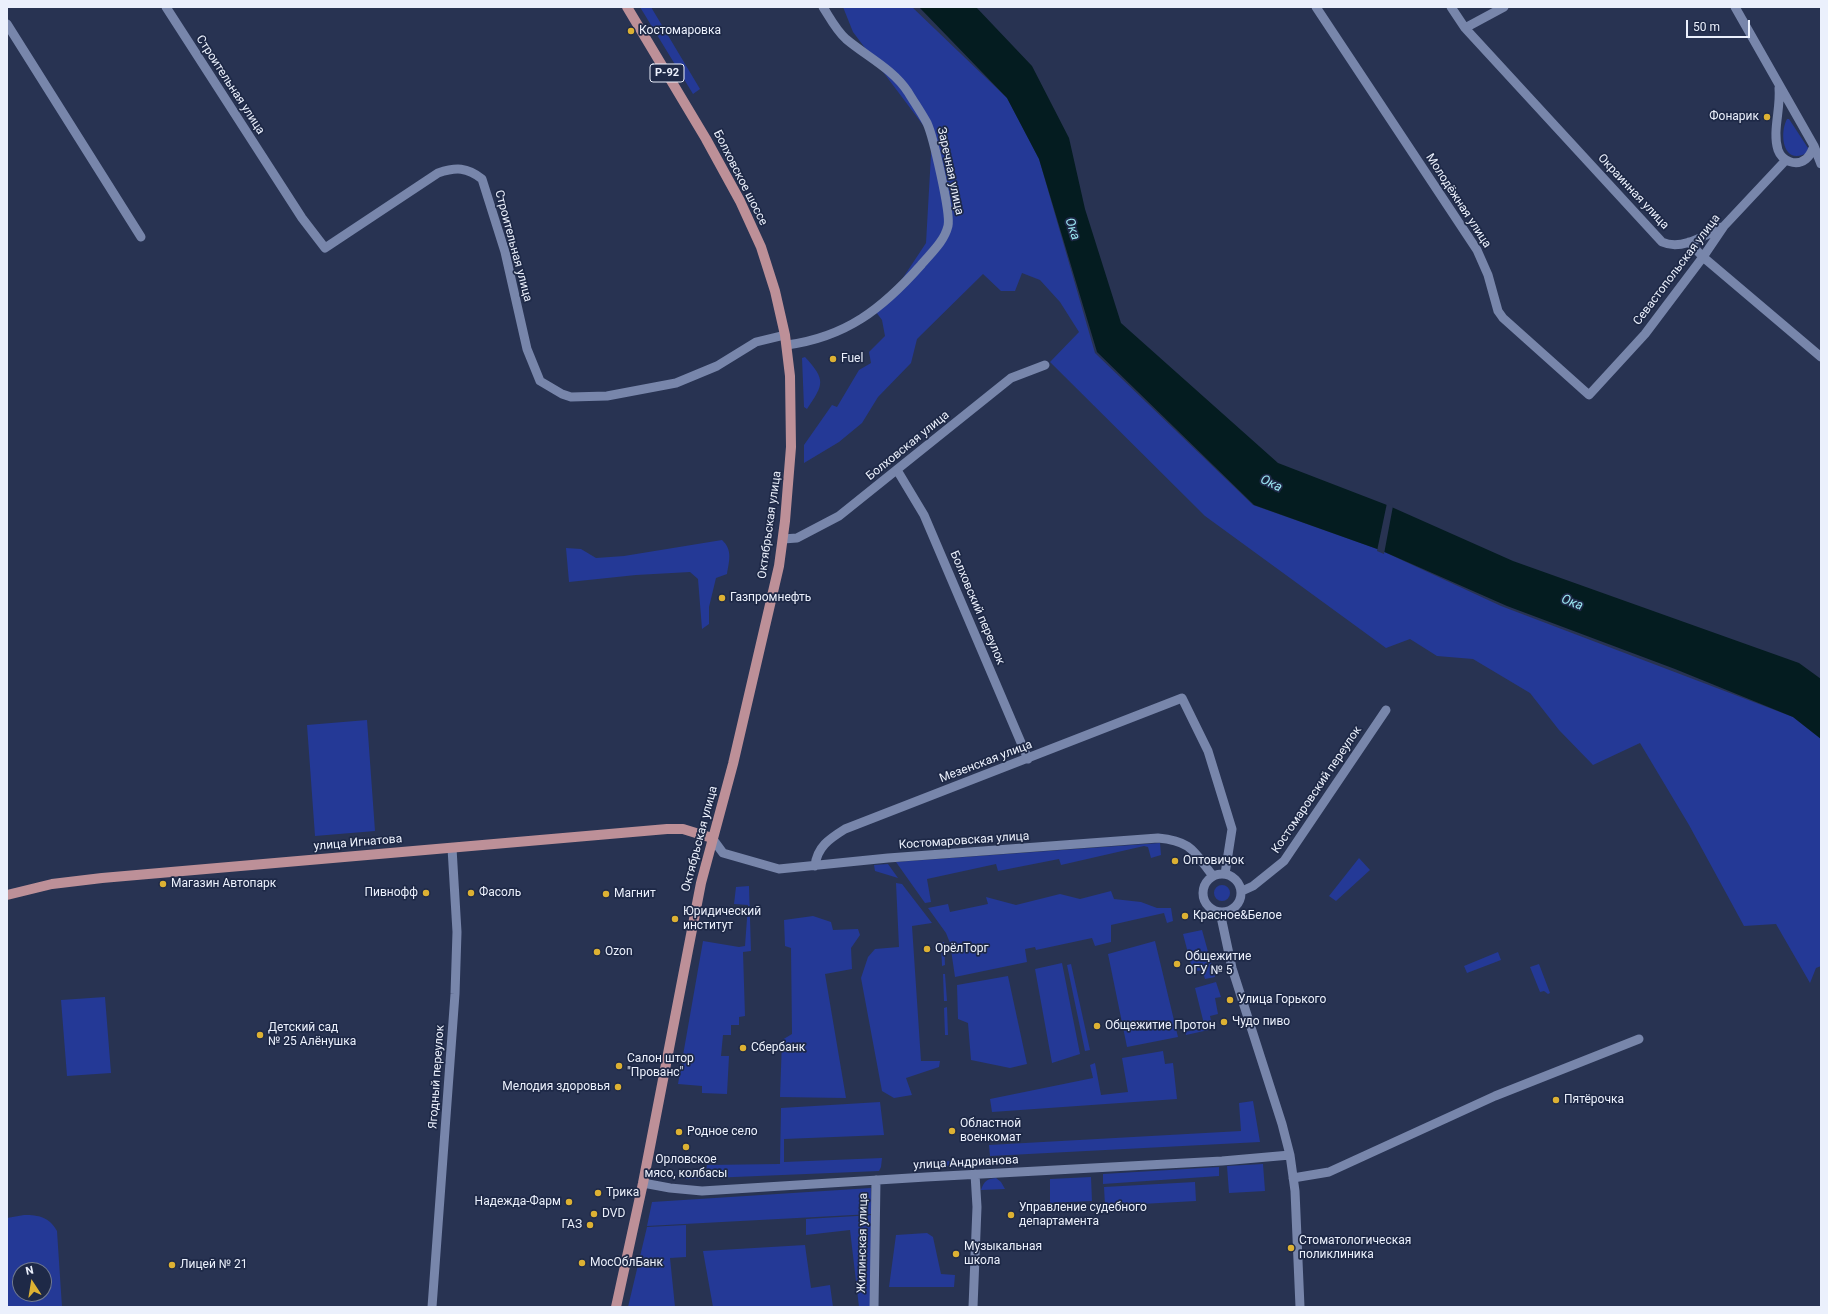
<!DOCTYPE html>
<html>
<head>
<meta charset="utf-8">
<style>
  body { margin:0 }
  #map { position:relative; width:1828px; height:1314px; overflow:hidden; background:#283352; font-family:Roboto,sans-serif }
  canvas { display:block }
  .frame { position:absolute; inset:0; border:8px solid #ebf0fc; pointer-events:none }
  .north { position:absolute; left:12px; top:1262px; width:40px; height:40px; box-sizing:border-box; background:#1e2947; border:1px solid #70798f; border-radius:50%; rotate:348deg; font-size:11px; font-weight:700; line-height:16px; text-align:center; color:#ebf0fc }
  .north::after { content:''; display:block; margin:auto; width:14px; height:18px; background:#ddb133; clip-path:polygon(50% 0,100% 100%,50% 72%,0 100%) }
  .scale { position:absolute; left:1686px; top:20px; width:64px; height:18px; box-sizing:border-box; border:2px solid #ebf0fc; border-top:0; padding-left:5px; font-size:12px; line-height:14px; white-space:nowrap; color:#ebf0fc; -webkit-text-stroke:3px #1e2947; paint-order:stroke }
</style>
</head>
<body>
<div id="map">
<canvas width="1828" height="1314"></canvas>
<div class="frame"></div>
<div class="north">N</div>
<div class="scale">50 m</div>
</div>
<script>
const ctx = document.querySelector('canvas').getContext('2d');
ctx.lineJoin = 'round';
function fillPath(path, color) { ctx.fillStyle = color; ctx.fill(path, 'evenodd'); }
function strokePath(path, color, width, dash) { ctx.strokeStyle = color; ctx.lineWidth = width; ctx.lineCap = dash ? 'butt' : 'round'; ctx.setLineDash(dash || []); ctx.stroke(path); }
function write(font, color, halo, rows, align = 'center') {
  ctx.font = font + ' Roboto,sans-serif'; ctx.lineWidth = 3.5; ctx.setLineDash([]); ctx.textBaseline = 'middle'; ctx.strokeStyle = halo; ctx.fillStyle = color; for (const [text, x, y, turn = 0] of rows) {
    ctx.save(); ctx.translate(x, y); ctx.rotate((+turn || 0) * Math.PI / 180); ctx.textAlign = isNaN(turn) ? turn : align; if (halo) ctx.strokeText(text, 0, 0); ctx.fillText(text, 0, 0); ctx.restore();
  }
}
fillPath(new Path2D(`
  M640 7H651L700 89 693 94Z
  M843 7H912L1007 98 1039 159 1095 353 1253 505 1380 550 1501 606 1793 717 1821 739V966L1816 968 1810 983 1776 924 1744 926 1689 825 1640 743 1593 765 1559 730 1530 693 1473 659 1437 656 1410 639 1386 648 1205 516 1050 362 1079 332 1060 302 1040 280 1022 273 1015 291H1001L983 274 917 339 911 363 878 397 862 423 839 442 804 463V445L832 405 837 407 859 370 871 363 869 352 885 336 882 320 876 312 885 305 926 243 932 137 853 32Z
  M1787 119H1789L1808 148 1807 153C1783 166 1779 134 1787 119Z
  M805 357C826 380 824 384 807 409L804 407 802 358Z
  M722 540C733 550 729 561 727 574L716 578 709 607V624L702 629 698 579 690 572 636 575 569 582 566 548 581 549 596 558 624 556Z
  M367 720 375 831 315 836 307 725Z
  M1160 843 1161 855 1151 858 1148 847 1144 846 1061 865 1059 859 998 871 996 864 927 879 931 902 925 903 896 862Z
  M1359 858 1370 870 1336 901 1329 896Z
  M888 864 898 878 875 871 874 865Z
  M896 883 902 884 932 923 912 926 921 1061H940L939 1067 906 1078 912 1095 894 1098 882 1091 861 978 868 957 875 949 899 947Z
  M1214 893a8 8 0 1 1 16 0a8 8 0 1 1-16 0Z
  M749 886 751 951 743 952 745 1016 739 1017V1025H731V1035H723L721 1056H729L727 1094 702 1093V1086L678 1084 703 941 739 947 745 946 748 905 734 904 736 887Z
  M1111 891 1114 899 1141 902 1157 908H1171L1173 921 1167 923 1164 913 1111 925V942L1095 946 1092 938 1036 950 1035 947 1025 949 1027 962 955 977 950 943 946 933 928 908 948 904 950 912 988 904 986 897 1016 905 1060 894 1080 899Z
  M813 916 831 922 833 930 858 929 860 935 851 948 852 969 825 974 846 1098 780 1097 782 1040 792 1034 791 948 785 946 784 920Z
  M1202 930 1215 977 1205 979 1202 970 1193 972 1183 934Z
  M1155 941 1178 1037 1127 1047 1108 954Z
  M944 942 945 965 942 966 941 943Z
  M1498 952 1501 960 1467 973 1464 966Z
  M1062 963 1080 1054 1052 1063 1035 969Z
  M1071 964 1090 1050 1085 1051 1067 965Z
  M1539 964 1550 993 1548 994 1544 991 1540 992 1530 967Z
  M943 974H945L947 1001H944Z
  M1008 976 1027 1064 1010 1068 971 1060 968 1023 958 1019 957 985Z
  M1216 982 1221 997 1215 998 1218 1014 1210 1016 1213 1029 1186 1035 1185 1032 1205 1028 1195 988Z
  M105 997 111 1073 67 1076 61 1000Z
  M947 1007 948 1035H945L944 1008Z
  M1163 1051 1165 1064 1173 1063 1177 1099 992 1112 990 1099 1093 1078 1090 1065 1095 1063 1101 1095 1128 1092 1122 1058Z
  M1253 1101 1260 1142 990 1156 989 1145 1241 1131 1239 1103Z
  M880 1102 884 1135 784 1139V1162L882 1158 881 1167 879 1171 686 1179 681 1174 706 1173 707 1165 780 1164 781 1108Z
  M981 1159 982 1164 923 1168V1163Z
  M1263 1164 1265 1191 1229 1193 1227 1166Z
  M1219 1167V1176L1103 1184V1174Z
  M1091 1177 1092 1201 1050 1203V1179Z
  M996 1178 1001 1182 1005 1189 981 1190C984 1181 987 1179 996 1178Z
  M1195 1182 1196 1201 1105 1206 1104 1187Z
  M871 1188 872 1214 647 1226 652 1202Z
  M24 1215C39 1215 49 1217 57 1231L62 1307H7V1218ZM20 1270H44V1294H20Z
  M873 1215 870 1307H859L850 1230 806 1235V1219Z
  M686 1225V1257L670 1258 675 1307H628L647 1227Z
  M927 1233 933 1237 941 1274 955 1275 954 1287H889L896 1235Z
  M805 1245 811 1288 830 1285 833 1307H713L703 1251Z`), '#243996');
fillPath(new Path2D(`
  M919 7H976L1032 66 1069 138 1085 209 1121 323 1278 463 1387 505 1513 561 1799 663 1821 679V739L1793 717 1675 669 1507 606 1380 550 1254 505 1097 352 1039 159 1007 98Z`), '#041c20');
fillPath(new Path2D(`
  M1387 503 1393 506 1384 554 1377 551Z`), '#283352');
strokePath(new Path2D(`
  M166 7 302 218 325 248 438 173C456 167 467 167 482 179L505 252 527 349 540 381 562 394 571 397 607 396 676 383 717 366 756 342 785 335
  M1316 7 1477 250 1488 275 1498 311 1503 318 1589 395 1645 334 1703 257 1724 226 1785 161
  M1451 7 1465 28 1662 242C1682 251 1705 235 1724 226
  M1735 7 1814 146 1821 164
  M7 24 141 237
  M1465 28 1504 7
  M1779 88C1781 109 1772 131 1778 150 1782 161 1796 167 1806 159 1811 155 1812 150 1814 146
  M1689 242 1703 257 1821 357
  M787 345C846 337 882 309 921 265 931 253 944 242 948 226 951 213 933 136 927 123 921 112 914 102 908 92 893 69 866 56 846 39 836 30 830 18 823 7
  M897 470 924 515 1028 759
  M783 539 797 538 839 516 1011 378 1045 365
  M712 838 723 853 779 869 888 858 1158 838C1192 841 1194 852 1213 876
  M815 866C817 847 829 839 845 829L1182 698 1208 751 1232 829 1225 874
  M1203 893a19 19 0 1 1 38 0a19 19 0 1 1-38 0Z
  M1242 891 1253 886 1284 861 1386 710
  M1220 912 1232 968 1282 1124 1290 1155 1295 1191 1300 1307
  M1293 1178 1329 1172 1495 1096 1639 1039
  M643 1183 670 1188 702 1191 926 1177 1222 1161 1290 1155
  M432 1307 455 994 457 932 452 848
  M874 1307 876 1180
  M973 1307 977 1207 975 1174`), '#7886ab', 9);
strokePath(new Path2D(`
  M7 895 52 884 102 878 667 829H683L712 838
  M616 1307 643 1183 701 883 733 764 779 566 785 521 791 447 790 376 785 335 775 291 761 247 740 201 706 139 627 7`), '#bd9098', 10);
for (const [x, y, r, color] of [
  [631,31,4,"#ddb133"],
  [1767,117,4,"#ddb133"],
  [833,359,4,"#ddb133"],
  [722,598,4,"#ddb133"],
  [1175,861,4,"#ddb133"],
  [163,884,4,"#ddb133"],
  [426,893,4,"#ddb133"],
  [471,893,4,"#ddb133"],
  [606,894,4,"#ddb133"],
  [1185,916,4,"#ddb133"],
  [675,919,4,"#ddb133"],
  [927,949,4,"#ddb133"],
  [597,952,4,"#ddb133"],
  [1177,964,4,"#ddb133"],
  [1230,1000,4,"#ddb133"],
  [1224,1022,4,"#ddb133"],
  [1097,1026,4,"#ddb133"],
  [260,1035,4,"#ddb133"],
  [743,1048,4,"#ddb133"],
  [619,1066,4,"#ddb133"],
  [618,1087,4,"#ddb133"],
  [1556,1100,4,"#ddb133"],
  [952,1131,4,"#ddb133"],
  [679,1132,4,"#ddb133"],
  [686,1147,4,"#ddb133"],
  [598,1193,4,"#ddb133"],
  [569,1202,4,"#ddb133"],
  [594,1214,4,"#ddb133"],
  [1011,1215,4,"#ddb133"],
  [590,1225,4,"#ddb133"],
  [1291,1248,4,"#ddb133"],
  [956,1254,4,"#ddb133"],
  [582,1263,4,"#ddb133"],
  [172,1265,4,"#ddb133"]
]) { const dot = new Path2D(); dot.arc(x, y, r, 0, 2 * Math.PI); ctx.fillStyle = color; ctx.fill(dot); strokePath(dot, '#1e2947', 1.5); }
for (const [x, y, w] of [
  [667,73,34]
]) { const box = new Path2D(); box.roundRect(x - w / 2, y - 9, w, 18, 3); ctx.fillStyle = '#1e2947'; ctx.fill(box); strokePath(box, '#ebf0fc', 1); }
write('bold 11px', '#ebf0fc', null, [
  ["Р-92",667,73]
]);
write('12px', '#ebf0fc', '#1e2947', [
  ["Костомаровка",639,31],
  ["Фонарик",1759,117,"right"],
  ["Fuel",841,359],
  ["Газпромнефть",730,598],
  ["Оптовичок",1183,861],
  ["Магазин Автопарк",171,884],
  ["Пивнофф",418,893,"right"],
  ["Фасоль",479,893],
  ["Магнит",614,894],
  ["Юридический",683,912],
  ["институт",683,926],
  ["Красное&Белое",1193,916],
  ["ОрёлТорг",935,949],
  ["Ozon",605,952],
  ["Общежитие",1185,957],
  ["ОГУ № 5",1185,971],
  ["Улица Горького",1238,1000],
  ["Чудо пиво",1232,1022],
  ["Общежитие Протон",1105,1026],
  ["Детский сад",268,1028],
  ["№ 25 Алёнушка",268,1042],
  ["Сбербанк",751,1048],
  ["Салон штор",627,1059],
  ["\"Прованс\"",627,1073],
  ["Мелодия здоровья",610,1087,"right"],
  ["Пятёрочка",1564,1100],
  ["Областной",960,1124],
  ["военкомат",960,1138],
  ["Родное село",687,1132],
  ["Орловское",686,1160,"center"],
  ["мясо, колбасы",686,1174,"center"],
  ["Трика",606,1193],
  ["Надежда-Фарм",561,1202,"right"],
  ["Управление судебного",1019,1208],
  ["департамента",1019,1222],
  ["DVD",602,1214],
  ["ГАЗ",582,1225,"right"],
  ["Стоматологическая",1299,1241],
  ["поликлиника",1299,1255],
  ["Музыкальная",964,1247],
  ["школа",964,1261],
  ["МосОблБанк",590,1263],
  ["Лицей № 21",180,1265]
], 'left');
write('12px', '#ebf0fc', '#1e2947', [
  ["Строительная улица",230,85,57],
  ["Заречная улица",950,171,78],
  ["Болховское шоссе",740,178,63],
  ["Окраинная улица",1633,192,47],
  ["Молодёжная улица",1458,201,57],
  ["Строительная улица",513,246,75],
  ["Севастопольская улица",1677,270,-53],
  ["Болховская улица",908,446,-39],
  ["Октябрьская улица",770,525,-82],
  ["Болховский переулок",977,608,67],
  ["Мезенская улица",986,762,-21],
  ["Костомаровский переулок",1317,790,-56],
  ["Октябрьская улица",700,839,-75],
  ["Костомаровская улица",964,841,-4],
  ["улица Игнатова",358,843,-5],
  ["Ягодный переулок",437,1077,-86],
  ["улица Андрианова",966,1163,-3],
  ["Жилинская улица",863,1243,-89]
]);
write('italic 13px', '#9ce7f3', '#1e2947', [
  ["Ока",1072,229,71],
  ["Ока",1271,484,26],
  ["Ока",1572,603,21]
]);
</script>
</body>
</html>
